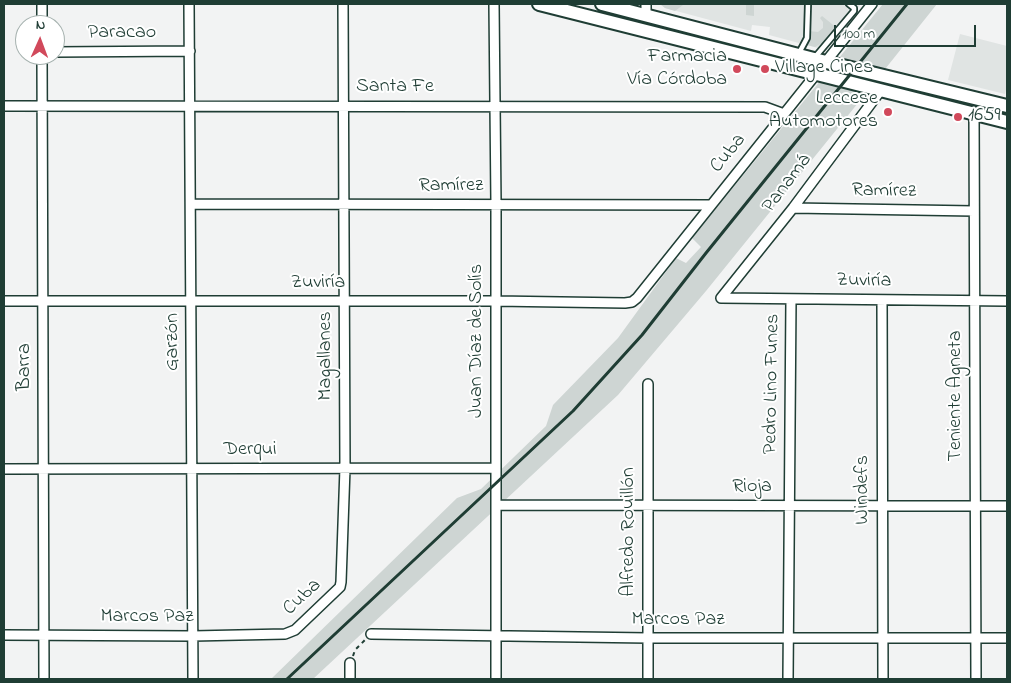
<!DOCTYPE html>
<html>
<head>
<meta charset="utf-8">
<style>
  body { margin:0 }
  #map { position:relative; width:1011px; height:683px; overflow:hidden; background:#f2f3f3; font-family:"Indie Flower",sans-serif }
  canvas { display:block }
  .frame { position:absolute; inset:0; border:5px solid #1f3d34; pointer-events:none }
  .north { position:absolute; left:15px; top:15px; width:50px; height:50px; box-sizing:border-box; background:#fff; border:1px solid #a5b1ae; border-radius:50%; rotate:2deg; font-size:14px; font-weight:700; line-height:20px; text-align:center; color:#1f3d34 }
  .north::after { content:''; display:block; margin:auto; width:18px; height:22px; background:#d1495b; clip-path:polygon(50% 0,100% 100%,50% 72%,0 100%) }
  .scale { position:absolute; left:834px; top:25px; width:142px; height:22px; box-sizing:border-box; border:2px solid #1f3d34; border-top:0; padding-left:6px; font-size:15px; line-height:18px; white-space:nowrap; color:#1f3d34; -webkit-text-stroke:4px #fff; paint-order:stroke }
</style>
</head>
<body>
<div id="map">
<canvas width="1011" height="683"></canvas>
<div class="frame"></div>
<div class="north">N</div>
<div class="scale">100 m</div>
</div>
<script>
const ctx = document.querySelector('canvas').getContext('2d');
ctx.lineJoin = 'round';
function fillPath(path, color) { ctx.fillStyle = color; ctx.fill(path, 'evenodd'); }
function strokePath(path, color, width, dash) { ctx.strokeStyle = color; ctx.lineWidth = width; ctx.lineCap = dash ? 'butt' : 'round'; ctx.setLineDash(dash || []); ctx.stroke(path); }
function write(font, color, halo, rows, align = 'center') {
  ctx.font = font + ' "Indie Flower",sans-serif'; ctx.lineWidth = 4; ctx.setLineDash([]); ctx.textBaseline = 'middle'; ctx.strokeStyle = halo; ctx.fillStyle = color; for (const [text, x, y, turn = 0] of rows) {
    ctx.save(); ctx.translate(x, y); ctx.rotate((+turn || 0) * Math.PI / 180); ctx.textAlign = isNaN(turn) ? turn : align; if (halo) ctx.strokeText(text, 0, 0); ctx.fillText(text, 0, 0); ctx.restore();
  }
}
fillPath(new Path2D(`
  M660 4H861L825 50 769 35 770 27 752 25 751 31 665 8Z
  M960 34 1007 46V86L1005 94 948 80Z`), '#e0e4e3');
fillPath(new Path2D(`
  M660 4H683V5L675 11 665 8Z
  M746 4H754V16L746 15Z
  M883 4H937L858 103 706 291 618 395 313 679H271L457 498 481 489 546 426 553 405 618 338 676 258 686 263 701 247 692 238Z
  M822 16 837 28 824 42 815 47 807 45 809 31 818 32 823 28V22L820 18Z`), '#ced5d3');
const service = new Path2D(`
  M799 53 807 38 808 4
  M816 56 854 11V8L849 4`);
const minor = new Path2D(`
  M42 4V25
  M189 4 193 679
  M494 4 496 204V679
  M646 15V4
  M55 52 190 51
  M42 55 44 679
  M4 106 765 107 784 114
  M974 113 976 679
  M191 204 711 205
  M793 208 974 211
  M721 298 1007 301
  M721 298 793 208 881 90
  M882 300 883 679
  M4 301H496L625 303 632 302 637 298 872 4
  M648 384V679
  M4 469 496 468
  M496 505 1007 506
  M371 634 648 638H1007
  M4 635 193 636 285 634 295 630 340 587 341 582 345 468 343 4
  M350 663V679
  M788 679 791 299`);
const secondary = new Path2D(`
  M539 4 1007 122
  M602 4 814 59 1007 106`);
strokePath(service, '#1f3d34', 8);
strokePath(minor, '#1f3d34', 12);
strokePath(secondary, '#1f3d34', 16);
strokePath(new Path2D(`
  M353 656 355 650 365 640`), '#1f3d34', 2, [4, 4]);
strokePath(service, '#fff', 4.5);
strokePath(minor, '#fff', 9);
strokePath(secondary, '#fff', 12);
strokePath(new Path2D(`
  M287 679 573 411 642 335 706 253 907 4`), '#1f3d34', 3);
for (const [x, y, r, color] of [
  [737,69,5,"#d1495b"],
  [765,69,5,"#d1495b"],
  [888,112,5,"#d1495b"],
  [958,117,5,"#d1495b"]
]) { const dot = new Path2D(); dot.arc(x, y, r, 0, 2 * Math.PI); ctx.fillStyle = color; ctx.fill(dot); strokePath(dot, '#fff', 2); }
write('20px', '#1f3d34', '#fff', [
  ["Paracao",122,34],
  ["Santa Fe",395,88],
  ["Cuba",729,154,-51],
  ["Panamá",788,184,-53],
  ["Ramírez",451,187],
  ["Ramírez",884,192,1],
  ["Zuviría",864,282,1],
  ["Zuviría",318,284],
  ["Juan Díaz de Solís",478,341,-90],
  ["Garzón",174,342,-90],
  ["Magallanes",327,356,-90],
  ["Barra",26,367,-90],
  ["Pedro Lino Funes",773,384,-89],
  ["Teniente Agneta",957,396,-90],
  ["Derqui",250,451],
  ["Rioja",752,488],
  ["Windefs",864,490,-90],
  ["Alfredo Rouillón",630,532,-90],
  ["Cuba",303,598,-43],
  ["Marcos Paz",147,618],
  ["Marcos Paz",678,621]
]);
write('20px', '#1f3d34', '#fff', [
  ["Farmacia",727,58],
  ["Vía Córdoba",727,81],
  ["Village Cines",775,69,"left"],
  ["Leccese",878,100],
  ["Automotores",878,123],
  ["1659",968,117,"left"]
], 'right');
</script>
</body>
</html>
